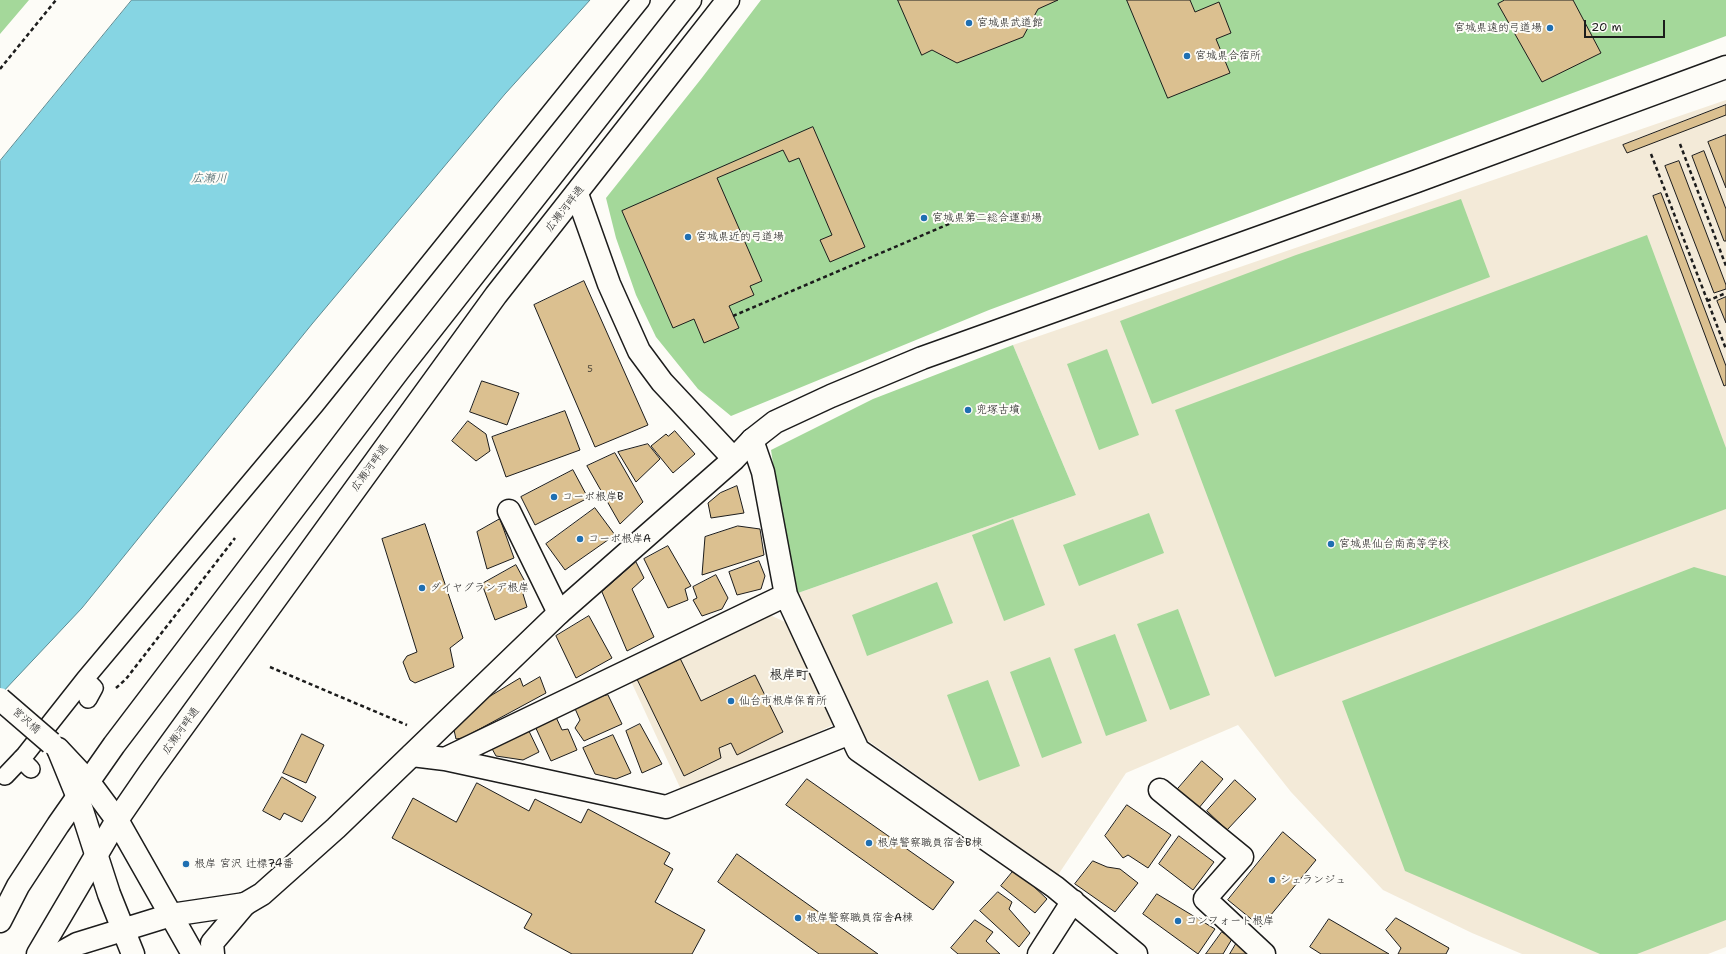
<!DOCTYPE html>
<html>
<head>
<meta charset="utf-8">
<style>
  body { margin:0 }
  #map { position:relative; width:1726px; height:954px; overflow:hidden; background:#fdfcf7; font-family:"Shantell Sans",sans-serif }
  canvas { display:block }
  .scale { position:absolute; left:1584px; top:20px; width:81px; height:18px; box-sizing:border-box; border:2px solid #1c1c1c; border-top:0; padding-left:5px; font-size:12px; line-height:14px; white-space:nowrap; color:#1c1c1c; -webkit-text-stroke:3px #fdfcf7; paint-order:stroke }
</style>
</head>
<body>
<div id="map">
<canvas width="1726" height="954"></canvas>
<div class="scale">20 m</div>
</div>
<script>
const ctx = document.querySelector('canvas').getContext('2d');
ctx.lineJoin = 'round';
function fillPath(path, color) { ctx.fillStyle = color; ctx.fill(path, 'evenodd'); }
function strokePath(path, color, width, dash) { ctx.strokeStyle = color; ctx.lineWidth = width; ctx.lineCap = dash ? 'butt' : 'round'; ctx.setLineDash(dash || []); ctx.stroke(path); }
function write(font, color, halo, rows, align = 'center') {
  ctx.font = font + ' "Shantell Sans","Klee One",sans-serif'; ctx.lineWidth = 4; ctx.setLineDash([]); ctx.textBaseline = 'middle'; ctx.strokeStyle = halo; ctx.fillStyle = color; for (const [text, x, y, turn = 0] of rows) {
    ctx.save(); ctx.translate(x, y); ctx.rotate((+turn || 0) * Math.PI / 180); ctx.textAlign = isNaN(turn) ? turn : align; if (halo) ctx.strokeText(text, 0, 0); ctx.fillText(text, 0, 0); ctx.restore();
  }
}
fillPath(new Path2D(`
  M1726 100V947L1708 954H1522L1472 933 1383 890 1291 792 1238 725 1126 773 1058 875 867 740 798 593 1076 495 1013 345Z
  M768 614 787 623 833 725 683 794 629 677Z`), '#f3ead8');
fillPath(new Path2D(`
  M0 0H29L0 34Z
  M761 0H1726V36L989 310 731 416 698 389 656 337 636 295 616 238 606 198 701 79Z
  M1461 199 1490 277 1152 404 1120 321 1296 255Z
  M1647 235 1726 448V509L1275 677 1175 410Z
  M1013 345 1076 495 798 593 791 582 771 450 873 399Z
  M1107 349 1139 435 1099 450 1067 364Z
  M1149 513 1164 553 1079 586 1063 545Z
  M1013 519 1045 605 1004 621 972 535Z
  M1694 567 1726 576V920L1637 954H1600L1405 871 1342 701Z
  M937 582 953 623 867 656 852 615Z
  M1178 609 1210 695 1170 710 1137 624Z
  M1115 634 1147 721 1106 736 1074 649Z
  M1050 657 1082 743 1042 758 1010 672Z
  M988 680 1020 766 979 781 947 695Z`), '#a4d89a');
const water = new Path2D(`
  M132 0H590L505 94 312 324 82 608 0 695V161Z`);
fillPath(water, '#86d5e3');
strokePath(water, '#5c8b93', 1);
const building = new Path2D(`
  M898 0H1058L1038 9 1023 37 957 63 932 50 922 55Z
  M1127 0H1190L1195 12 1219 2 1231 33 1216 39 1230 73 1168 98Z
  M1505 0H1573L1601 53 1542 82 1498 4Z
  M1726 105V115L1627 153 1623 145Z
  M813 127 865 247 830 262 820 240 832 235 799 158 789 162 783 150 717 178 762 281 750 286 754 295 729 306 739 328 704 343 694 319 673 328 622 211Z
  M1726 135V188L1708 142Z
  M1704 151 1726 209V241H1724L1692 156Z
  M1679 161 1726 285V289L1714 293 1665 166Z
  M1661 193 1726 366V385L1724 386 1653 196Z
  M584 281 648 425 595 447 534 305Z
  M1726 297V323L1717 301Z
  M482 381 519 393 507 425 470 412Z
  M565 411 580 450 506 477 492 437Z
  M468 421 486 434 490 451 476 461 452 441Z
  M675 431 695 454 673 473 651 446 666 434 668 436Z
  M648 444 660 459 636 482 618 452Z
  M615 453 643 502 620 524 587 466Z
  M573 470 588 498 535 525 521 497Z
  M737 486 744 513 711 518 708 503 720 493Z
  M595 508 615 535 565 570 546 544Z
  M500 519 514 558 487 569 477 532Z
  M425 524 463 638 450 648 454 667 415 683 410 680 403 662 407 656 417 652 382 539Z
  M738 526 760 529 764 555 702 575 705 537Z
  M668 546 691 586 685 589 688 600 668 608 644 559Z
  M759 561 765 576 761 589 737 595 729 572Z
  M636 562 644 578 632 589 654 637 627 651 602 592Z
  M516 565 529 589 523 594 527 607 495 620 482 584Z
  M716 575 728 598 722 609 702 616 693 600 697 598 693 587Z
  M589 616 612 658 576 678 556 636Z
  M677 652 701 701 755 675 783 732 737 755 731 743 719 748 721 758 684 776 634 673Z
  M540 677 546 693 463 738 456 739 454 730 482 701 520 678 523 686Z
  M608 695 622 724 584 741 575 728 580 720 573 704Z
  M555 715 562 730 568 729 577 750 551 761 534 724Z
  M640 724 662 764 642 773 626 731Z
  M527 727 539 752 523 760 496 756 490 745Z
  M302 734 324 745 306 783 283 773Z
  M613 735 631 773 616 779 595 774 583 748Z
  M1202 761 1223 779 1198 809 1176 791Z
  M282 777 316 797 302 822 284 813 280 820 263 811Z
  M807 779 954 882 933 910 786 805Z
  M1235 780 1256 799 1227 830 1207 811Z
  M477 783 529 811 535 799 581 823 588 809 670 853 664 864 673 869 655 902 705 930 692 954H572L524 928 532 914 392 838 413 798 456 822Z
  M1127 805 1171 835 1148 868 1128 855 1123 858 1105 836Z
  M1283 832 1316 860 1261 927 1228 900Z
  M1179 836 1214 862 1193 890 1159 864Z
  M737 854 878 954H819L718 882Z
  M1093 861 1107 867 1120 869 1138 883 1115 912 1075 884Z
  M1015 869 1047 899 1035 913 1001 886Z
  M998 892 1012 902 1009 909 1030 933 1019 947 980 911Z
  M1157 894 1215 929 1198 954 1143 914Z
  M1396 918 1449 948 1446 954H1398L1401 948 1386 930Z
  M1329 919 1389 954H1321L1310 947Z
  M975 920 993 932 986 941 1000 954H958L951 948Z
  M1222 932 1232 939 1223 954H1206Z
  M1236 944 1248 950 1250 954H1230Z`);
fillPath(building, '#dbc090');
strokePath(building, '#1c1c1c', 1);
const pedestrian = new Path2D(`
  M85 679 94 688 88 699
  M21 759 31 769
  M5 776 25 755 85 679 315 405 641 0`);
const minor = new Path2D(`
  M752 440 763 472 786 595 858 750 1055 887 1136 954
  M509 511 559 613
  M59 751 77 795 109 894 133 954
  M412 755 445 759 666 807 850 733
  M445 759 786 595
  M1160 790 1242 857 1205 899 1264 954
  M59 954 77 944 171 915 245 904
  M1039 954 1073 901`);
const tertiary = new Path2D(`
  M577 194 609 284 639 351 662 382 734 459
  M245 904 262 894 336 828 559 613 734 459 752 440 775 422 831 396 922 358 1417 181 1726 67`);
const secondary = new Path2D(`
  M0 921 18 886 58 825 114 745 399 370 690 0
  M38 954 117 820 150 772 496 295 728 0`);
const trunk = new Path2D(`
  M58 749 88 781 117 820 193 954
  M213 954 212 943 245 904`);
strokePath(pedestrian, '#1c1c1c', 20);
strokePath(minor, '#1c1c1c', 25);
strokePath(tertiary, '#1c1c1c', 25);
strokePath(secondary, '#1c1c1c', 25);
strokePath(trunk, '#1c1c1c', 25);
strokePath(new Path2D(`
  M0 69 56 0
  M1680 144 1726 266
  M1651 154 1726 349
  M1707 301 1726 293
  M733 316 977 212
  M270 667 407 725
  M116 688 126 679 235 538`), '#1c1c1c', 2.5, [4, 3]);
strokePath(pedestrian, '#fdfcf7', 17);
strokePath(minor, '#fdfcf7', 22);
strokePath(tertiary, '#fdfcf7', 22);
strokePath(secondary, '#fdfcf7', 22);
strokePath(trunk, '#fdfcf7', 22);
const tertiaryBridge = new Path2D(`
  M0 699 51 743`);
strokePath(tertiaryBridge, '#1c1c1c', 25, []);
strokePath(tertiaryBridge, '#fdfcf7', 22);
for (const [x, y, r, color] of [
  [969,23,4,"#1f6fb2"],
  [1550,28,4,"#1f6fb2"],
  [1187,56,4,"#1f6fb2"],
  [924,218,4,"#1f6fb2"],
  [688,237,4,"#1f6fb2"],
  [968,410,4,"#1f6fb2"],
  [554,497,4,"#1f6fb2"],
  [580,539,4,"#1f6fb2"],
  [1331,544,4,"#1f6fb2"],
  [422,588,4,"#1f6fb2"],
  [731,701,4,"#1f6fb2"],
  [869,843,4,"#1f6fb2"],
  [186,864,4,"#1f6fb2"],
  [1272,880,4,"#1f6fb2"],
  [798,918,4,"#1f6fb2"],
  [1178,921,4,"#1f6fb2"]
]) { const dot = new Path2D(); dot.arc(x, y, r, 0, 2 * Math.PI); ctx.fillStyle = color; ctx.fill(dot); strokePath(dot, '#fdfcf7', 1.5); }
write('9px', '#4c4539', null, [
  ["5",590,370]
]);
write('11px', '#1c1c1c', '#fdfcf7', [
  ["宮城県武道館",977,23],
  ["宮城県遠的弓道場",1542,28,"right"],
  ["宮城県合宿所",1195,56],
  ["宮城県第二総合運動場",932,218],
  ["宮城県近的弓道場",696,237],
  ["兜塚古墳",976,410],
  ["コーポ根岸B",562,497],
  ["コーポ根岸A",588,539],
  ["宮城県仙台南高等学校",1339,544],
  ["ダイヤグランデ根岸",430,588],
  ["仙台市根岸保育所",739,701],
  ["根岸警察職員宿舎B棟",877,843],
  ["根岸 宮沢 辻標74番",194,864],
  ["シェランジュ",1280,880],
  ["根岸警察職員宿舎A棟",806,918],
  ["コンフォート根岸",1186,921]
], 'left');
write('11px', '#1c1c1c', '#fdfcf7', [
  ["広瀬河畔通",565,209,-52],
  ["広瀬河畔通",370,468,-54],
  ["宮沢橋",26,721,41],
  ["広瀬河畔通",181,731,-54]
]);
write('italic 12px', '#415d62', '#fdfcf7', [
  ["広瀬川",209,179]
]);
write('bold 13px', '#1c1c1c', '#fdfcf7', [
  ["根岸町",789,676]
]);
</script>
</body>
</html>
